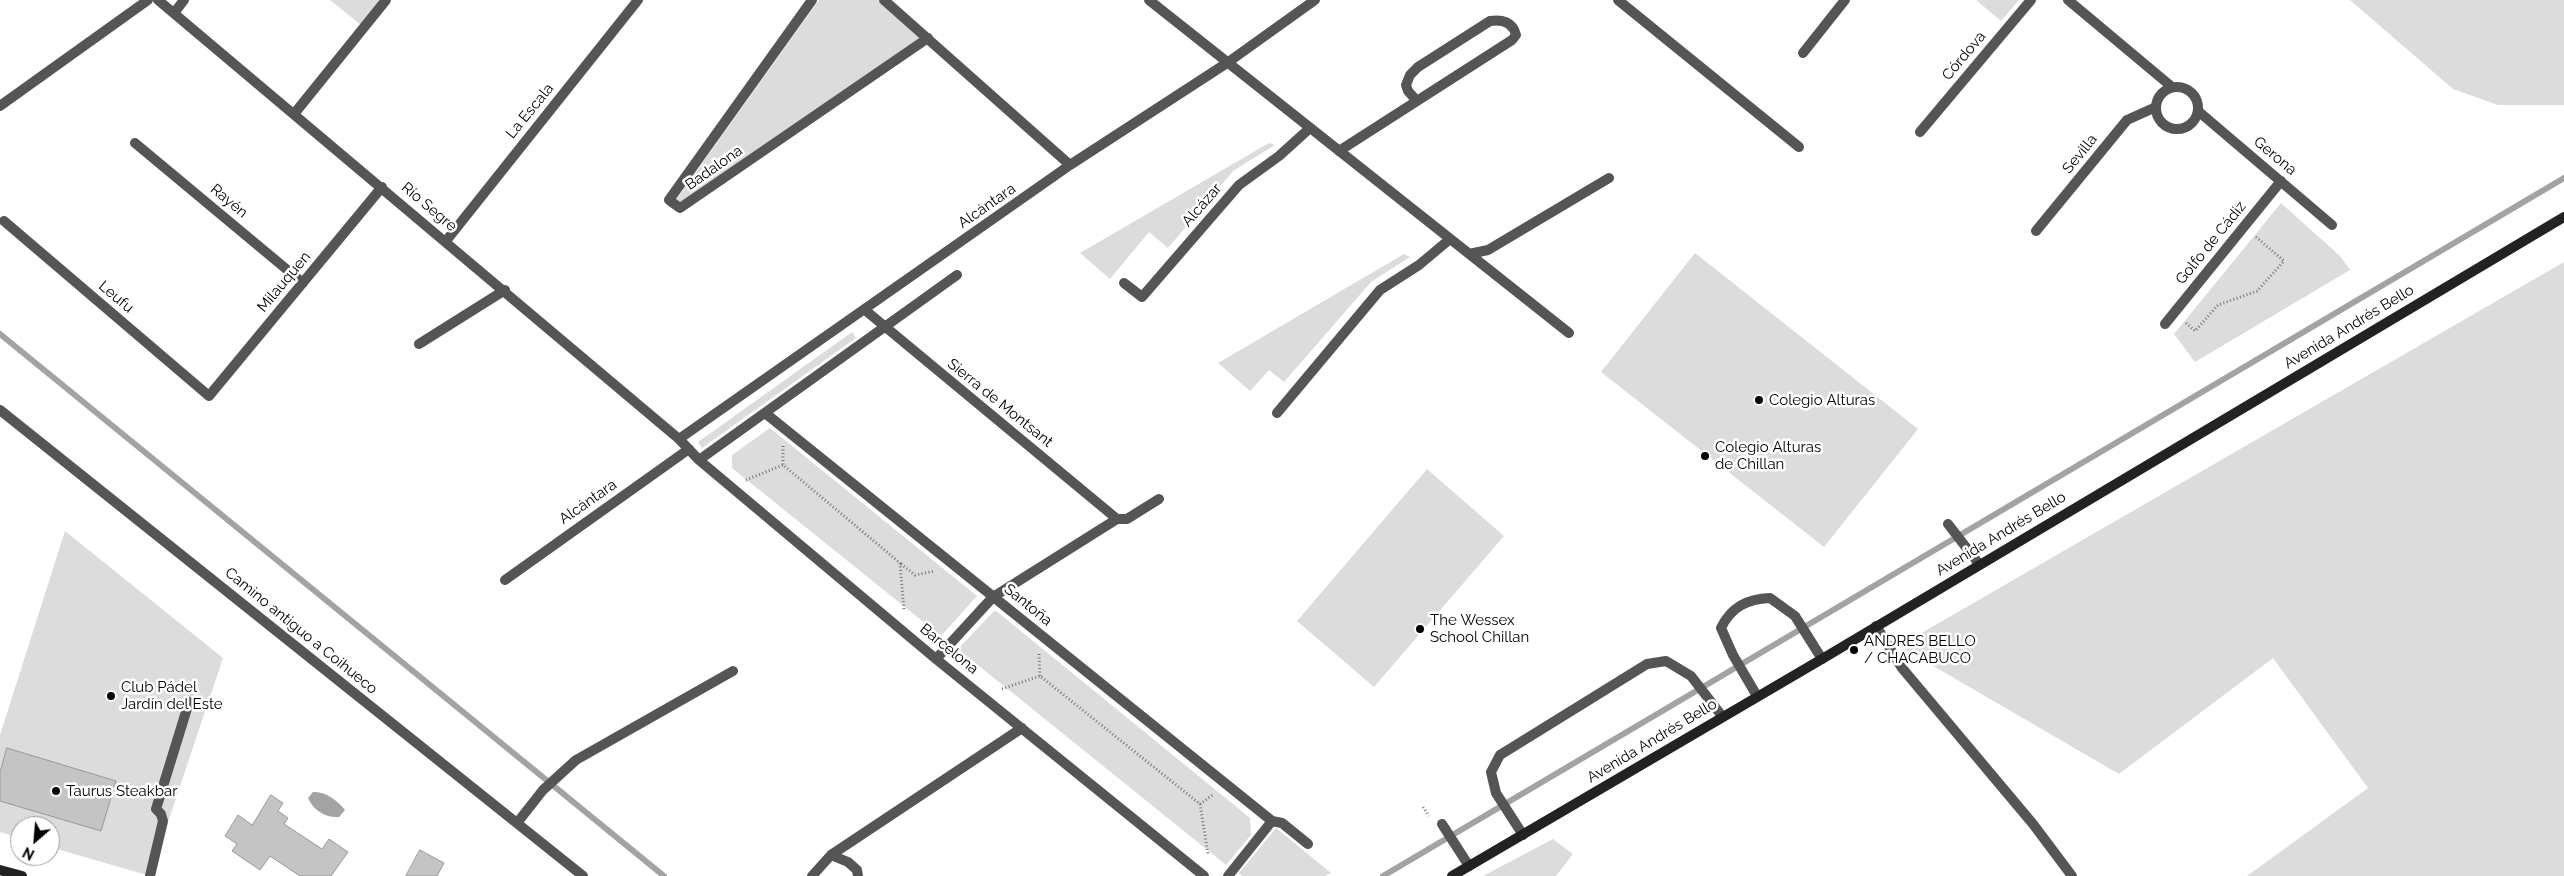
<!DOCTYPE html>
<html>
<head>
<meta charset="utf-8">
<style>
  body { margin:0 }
  #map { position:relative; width:2564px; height:876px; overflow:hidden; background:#fff; font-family:Raleway,sans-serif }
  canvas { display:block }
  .north { position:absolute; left:10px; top:816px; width:50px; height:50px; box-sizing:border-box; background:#fff; border:1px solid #999; border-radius:50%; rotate:207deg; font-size:14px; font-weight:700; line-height:20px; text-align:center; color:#000 }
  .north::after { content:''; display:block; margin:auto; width:18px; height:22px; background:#000; clip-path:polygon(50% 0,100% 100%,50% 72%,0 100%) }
</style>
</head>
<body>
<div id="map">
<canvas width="2564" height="876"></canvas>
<div class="north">N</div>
</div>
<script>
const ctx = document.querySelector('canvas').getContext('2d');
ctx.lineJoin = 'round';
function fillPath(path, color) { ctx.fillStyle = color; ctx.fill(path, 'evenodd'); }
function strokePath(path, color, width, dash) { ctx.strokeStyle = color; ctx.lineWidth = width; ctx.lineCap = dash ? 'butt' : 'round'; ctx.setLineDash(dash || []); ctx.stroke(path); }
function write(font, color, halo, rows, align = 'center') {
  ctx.font = font + ' Raleway,sans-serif'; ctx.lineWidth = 5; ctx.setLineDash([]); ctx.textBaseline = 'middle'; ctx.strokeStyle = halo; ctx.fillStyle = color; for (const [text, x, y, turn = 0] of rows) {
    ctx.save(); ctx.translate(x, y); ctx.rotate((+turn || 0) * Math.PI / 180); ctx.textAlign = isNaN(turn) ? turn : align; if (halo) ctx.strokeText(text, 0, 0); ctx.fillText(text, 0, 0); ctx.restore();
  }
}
fillPath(new Path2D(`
  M330 0H380L361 25Z
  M819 0H878L922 40 684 205 676 200Z
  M1976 0H2019L2001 21Z
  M2350 0H2564V105H2498L2453 89Z
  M1269 143 1275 145 1233 171 1168 248 1149 232 1110 279 1080 253Z
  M2281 203 2340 256 2350 270 2195 362 2174 334Z
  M1695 253 1918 429 1824 547 1601 372Z
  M1404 254 1410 257 1371 282 1284 382 1269 370 1250 391 1218 363Z
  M2564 262V876H2247L2368 788 2273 658 2119 774 1899 646Z
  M852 332 856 338 702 448 698 442Z
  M770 428 977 596 941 636 732 468V455Z
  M1427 469 1504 536 1374 687 1297 621Z
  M65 531 223 658 150 876 50 847V826H20V838L0 832V735Z
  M995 610 1250 818 1251 835 1226 865 958 649Z
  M1276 828 1331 873 1325 876H1242L1239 873Z
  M1553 839 1573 854 1556 876H1483Z`), '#dcdcdc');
fillPath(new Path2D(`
  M313 792C325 791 337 800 345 810L339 817C325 818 313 810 308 798Z`), '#a3a3a3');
strokePath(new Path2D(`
  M0 334 664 876
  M1383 876 2564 178`), '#a3a3a3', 6);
const building = new Path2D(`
  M7 748 116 781 101 831 0 801V773Z
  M271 795 283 803 278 811 288 818 284 824 322 849 329 839 348 852 331 876H300L270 856 260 870 232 851 237 844 225 836 238 815 252 825Z
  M420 850 444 863 437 876H406Z`);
fillPath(building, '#c4c4c4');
strokePath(building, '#999', 1);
strokePath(new Path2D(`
  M2186 323 2195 331 2218 305 2257 291 2284 261 2256 237
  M783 446V465L900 563 904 611
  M746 480 783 465
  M901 564 915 575 935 571
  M1039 654 1040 676
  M1002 689 1040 676 1200 804 1208 854
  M1200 804 1214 794
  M1423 807 1429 816`), '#777', 3, [1, 2.5]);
strokePath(new Path2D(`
  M1948 524 1979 564
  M1876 626 1902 668 2033 824 2072 876
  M1757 696 1733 655 1721 628C1731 607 1747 599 1770 598L1795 616 1822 659
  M1442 824 1469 866
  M1523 835 1496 793 1491 772 1500 755 1647 664 1666 661 1691 676 1722 716
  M150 876 163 821 161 814 156 809 189 702`), '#555', 10);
strokePath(new Path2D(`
  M158 0 679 439 699 460 936 659 1204 876
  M812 0 669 200 680 208 928 38
  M884 0 1070 165
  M1149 0 1569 333
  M1618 0 1799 147
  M2068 0 2172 87
  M174 13 184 0
  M1803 53 1845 0
  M2156 108a21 21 0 1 1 42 0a21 21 0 1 1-42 0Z
  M0 106 148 0
  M2198 111 2332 225
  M294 114 386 0
  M1920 132 2031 0
  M135 143 303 283
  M1339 151 1512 40 1516 35C1513 22 1502 19 1490 21L1418 67 1410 75 1406 85 1408 91 1417 101
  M4 221 209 396 382 187
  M2036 231 2127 120 2156 107
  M446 241 638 0
  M1469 254 1488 250 1609 178
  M1124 283 1142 297 1239 185 1279 156 1310 128
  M865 310 1117 519
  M2165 324 2281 181
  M419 344 505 290
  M0 410 583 876
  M765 413 1272 821 1228 876
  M1277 413 1380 290 1419 265 1450 239
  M679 439 1070 165 1227 63 1315 0
  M699 460 957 275
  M505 580 689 449
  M936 659 993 597 1117 519H1127L1159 499
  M1272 821 1282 823 1308 844
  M517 823 543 790 576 760 733 671
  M831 855 848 862 857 870 858 876
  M812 876 831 855 1022 728`), '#555', 10);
strokePath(new Path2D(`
  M0 870 22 876
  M1452 876 1822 659 2564 217`), '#222', 10);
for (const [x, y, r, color] of [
  [1759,400,5,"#000"],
  [1705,456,5,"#000"],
  [1420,629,5,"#000"],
  [1854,650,5,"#000"],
  [111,696,5,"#000"],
  [56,791,5,"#000"]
]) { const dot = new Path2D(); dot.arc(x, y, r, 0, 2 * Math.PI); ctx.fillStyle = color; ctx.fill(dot); strokePath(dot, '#fff', 2); }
write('15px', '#000', '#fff', [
  ["Córdova",1964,56,-50],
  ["La Escala",530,111,-51],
  ["Sevilla",2080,154,-51],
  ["Gerona",2275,156,40],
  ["Badalona",714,168,-35],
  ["Rayén",229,201,40],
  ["Alcázar",1202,205,-49],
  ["Alcántara",987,206,-35],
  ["Río Segre",429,207,40],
  ["Golfo de Cádiz",2211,243,-51],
  ["Milauquen",284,282,-50],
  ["Leufu",116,297,40],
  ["Avenida Andrés Bello",2349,327,-31],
  ["Sierra de Montsant",1000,403,39],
  ["Alcántara",588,502,-35],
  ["Avenida Andrés Bello",2001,534,-31],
  ["Santoña",1028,605,39],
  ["Camino antiguo a Coihueco",301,631,39],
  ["Barcelona",949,649,39],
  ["Avenida Andrés Bello",1652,741,-31]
]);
write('15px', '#000', '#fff', [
  ["Colegio Alturas",1769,400],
  ["Colegio Alturas",1715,447],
  ["de Chillan",1715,464],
  ["The Wessex",1430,620],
  ["School Chillan",1430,637],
  ["ANDRES BELLO",1864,641],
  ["/ CHACABUCO",1864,658],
  ["Club Pádel",121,687],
  ["Jardín del Este",121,704],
  ["Taurus Steakbar",66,791]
], 'left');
</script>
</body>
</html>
